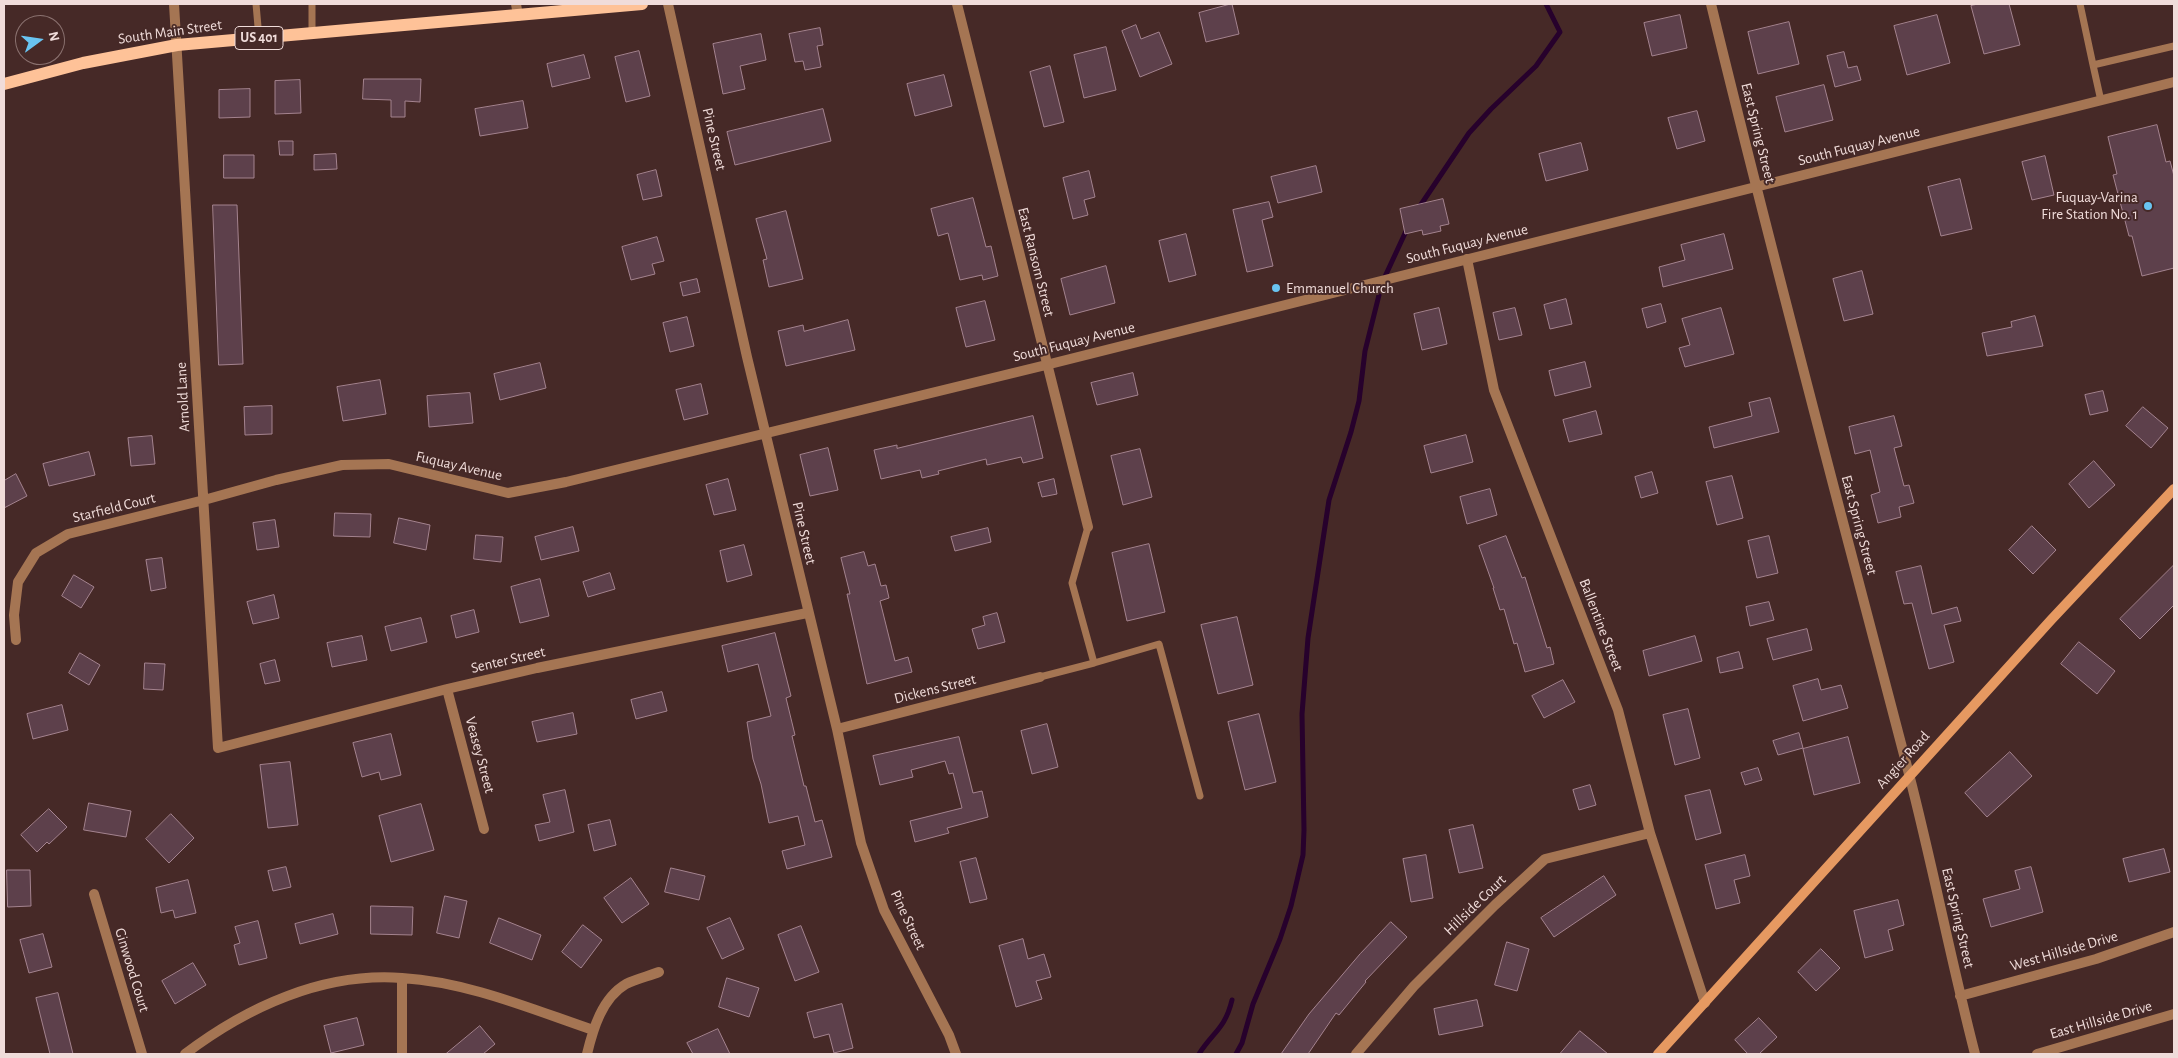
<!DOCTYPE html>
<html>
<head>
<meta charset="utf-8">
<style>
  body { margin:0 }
  #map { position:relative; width:2178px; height:1058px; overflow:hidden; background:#462927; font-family:"Alegreya Sans",sans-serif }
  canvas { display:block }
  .frame { position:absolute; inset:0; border:5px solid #f0dcda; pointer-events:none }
  .north { position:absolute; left:15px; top:15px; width:50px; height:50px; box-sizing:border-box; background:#462927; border:1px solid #8a716f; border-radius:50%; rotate:76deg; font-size:14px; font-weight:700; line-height:20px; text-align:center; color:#f0dcda }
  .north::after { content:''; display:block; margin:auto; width:18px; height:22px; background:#69c4f1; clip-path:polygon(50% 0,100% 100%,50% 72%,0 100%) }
</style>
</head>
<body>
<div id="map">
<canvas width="2178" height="1058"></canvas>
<div class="frame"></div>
<div class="north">N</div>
</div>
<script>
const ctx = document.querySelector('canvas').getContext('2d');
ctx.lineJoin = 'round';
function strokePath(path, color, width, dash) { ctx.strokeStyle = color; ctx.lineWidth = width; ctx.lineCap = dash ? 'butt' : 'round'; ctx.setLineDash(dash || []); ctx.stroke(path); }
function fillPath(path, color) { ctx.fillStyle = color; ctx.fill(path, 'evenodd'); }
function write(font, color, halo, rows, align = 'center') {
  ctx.font = font + ' "Alegreya Sans",sans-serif'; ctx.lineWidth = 4; ctx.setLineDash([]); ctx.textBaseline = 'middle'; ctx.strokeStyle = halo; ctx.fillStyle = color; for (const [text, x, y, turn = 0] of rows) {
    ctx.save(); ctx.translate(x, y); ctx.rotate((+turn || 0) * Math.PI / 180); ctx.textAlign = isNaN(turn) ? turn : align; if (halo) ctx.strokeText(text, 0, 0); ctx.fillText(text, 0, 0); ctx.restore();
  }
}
strokePath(new Path2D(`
  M1418 209 1469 133 1491 109 1536 66 1560 32 1546 4
  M1199 1054C1213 1032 1225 1029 1232 1000
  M1236 1054 1242 1043 1253 1004 1280 939 1291 906 1303 855 1304 830 1302 714 1308 638 1329 500 1351 432 1359 401 1365 351 1382 283 1407 229`), '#27012c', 5);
const building = new Path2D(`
  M1232 4 1239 34 1206 42 1199 13Z
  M1978 4H2009L2020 45 1984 54 1971 6Z
  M1680 15 1687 48 1652 56 1644 23Z
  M1937 15 1950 63 1907 75 1894 26Z
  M1789 22 1799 64 1758 74 1748 32Z
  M1136 25 1141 39 1159 32 1172 64 1140 77 1122 31Z
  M820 28 823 45 817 46 821 67 805 70 803 61 795 62 789 34Z
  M761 34 766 60 740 66 745 89 723 94 713 44Z
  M1106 47 1116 90 1084 98 1074 55Z
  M639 51 650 96 626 102 615 57Z
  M1844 52 1848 68 1857 66 1861 80 1835 87 1827 56Z
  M584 55 590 78 552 87 547 64Z
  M1050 66 1064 122 1044 127 1030 72Z
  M944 75 952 106 915 116 907 84Z
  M364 79H421L420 102 405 101V117H391V100L363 99Z
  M300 80 301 113 275 114V81Z
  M1824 85 1833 120 1785 132 1776 97Z
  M250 89V117L219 118V90Z
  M523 101 528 128 480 136 475 109Z
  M823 109 831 141 735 165 727 132Z
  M1697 111 1705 141 1677 149 1668 118Z
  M2157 125 2166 162 2170 161 2174 176V268L2142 276 2132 236H2129L2113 175 2117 174 2108 137Z
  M279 141H293V155H280Z
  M1581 143 1588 170 1546 181 1539 154Z
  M336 154 337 169 314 170V155Z
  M224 155H254V178H224Z
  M2045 156 2054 195 2032 200 2022 162Z
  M1316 166 1322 192 1278 203 1271 177Z
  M656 170 662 196 643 200 637 175Z
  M1089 171 1095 197 1084 200 1088 215 1073 219 1063 178Z
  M1960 179 1972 229 1941 236 1928 187Z
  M973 198 986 247 991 246 998 276 983 280 982 275 960 280 948 233 938 236 931 209Z
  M1443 199 1449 224 1440 226 1441 231 1423 235 1422 230 1405 234 1400 209Z
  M1269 202 1273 217 1262 220 1273 266 1247 272 1233 210Z
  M213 205H237L243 364 219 365Z
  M786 211 803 279 769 287 763 260 767 259 756 219Z
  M1186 234 1196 275 1169 282 1159 241Z
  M1724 234 1733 269 1663 287 1659 267 1685 260 1681 245Z
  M657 237 664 261 652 264 655 274 631 280 622 247Z
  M1106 266 1115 303 1070 315 1061 279Z
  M1862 271 1873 314 1844 321 1833 279Z
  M697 279 700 292 683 296 680 283Z
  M1566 299 1572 324 1550 329 1544 305Z
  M985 301 995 340 966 347 956 308Z
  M1661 304 1666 322 1647 328 1642 309Z
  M1439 308 1447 344 1422 350 1414 314Z
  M1515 308 1522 335 1499 340 1493 313Z
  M1721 308 1734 354 1685 367 1679 348 1690 345 1682 319Z
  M2035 316 2043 346 1987 356 1982 333 2012 327 2011 322Z
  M687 317 694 346 670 352 663 323Z
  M848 320 855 350 786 366 778 331 803 325 804 331Z
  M1585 362 1591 387 1555 396 1549 371Z
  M540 363 546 388 500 400 494 374Z
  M1133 373 1138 395 1097 405 1091 383Z
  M380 380 386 414 343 421 337 387Z
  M701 384 708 414 684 420 676 390Z
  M2103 391 2108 411 2090 415 2085 395Z
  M470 393 473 423 429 427 427 396Z
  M1770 398 1779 432 1714 448 1709 427 1752 416 1749 403Z
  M272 406V434L245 435 244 407Z
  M2143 407 2168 428 2151 448 2126 426Z
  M1596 411 1602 434 1569 442 1563 420Z
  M1033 416 1043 458 1023 463 1021 457 987 465 986 459 938 471 939 474 922 478 920 470 881 479 874 450 897 445V448Z
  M1894 416 1902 446 1894 448 1904 486 1909 485 1914 503 1899 507 1901 517 1878 523 1871 495 1880 492 1870 450 1855 454 1849 427Z
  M1466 435 1473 462 1431 473 1424 446Z
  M152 436 155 464 131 466 128 438Z
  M828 448 838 490 810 496 800 455Z
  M1140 449 1152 497 1123 505 1111 456Z
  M89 452 95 475 49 486 43 464Z
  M2094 461 2115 485 2089 508 2069 484Z
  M1652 472 1658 493 1641 498 1635 477Z
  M16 474 27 496 4 508V481Z
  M1732 476 1743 518 1717 525 1706 482Z
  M728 479 736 510 714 515 706 485Z
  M1054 479 1057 494 1042 497 1038 483Z
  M1490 489 1497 515 1467 524 1460 497Z
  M335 513 371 514 370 537 334 536Z
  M399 518 430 525 426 550 394 543Z
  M275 520 279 547 257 550 253 523Z
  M2032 526 2056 550 2033 574 2009 550Z
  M573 527 579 551 541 560 535 537Z
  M988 528 991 542 955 551 951 537Z
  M476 535 503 537 501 562 474 559Z
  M1506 536 1522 578 1525 577 1547 648 1550 647 1554 664 1525 672 1517 643 1514 644 1504 609 1500 610 1493 588H1494L1479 546Z
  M1769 536 1778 573 1757 578 1748 541Z
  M1149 544 1165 612 1127 621 1112 553Z
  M744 545 752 575 727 582 720 551Z
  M864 552 868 566 875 564 881 586 886 585 889 598 880 601 895 661 908 657 912 672 867 684 847 594H850L841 558Z
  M162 558 166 588 151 591 146 560Z
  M2174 565V605L2140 639 2120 619Z
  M1921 566 1932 614 1957 607 1961 621 1944 625 1954 662 1929 669 1912 603 1904 604 1896 572Z
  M610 573 615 589 588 597 583 582Z
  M74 575 94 587 81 608 62 596Z
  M540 579 549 616 520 623 511 587Z
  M274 595 279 618 253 624 247 602Z
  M1769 602 1774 620 1750 626 1746 607Z
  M474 610 479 632 456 638 451 616Z
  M997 613 1005 642 978 649 972 629 985 625 983 617Z
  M1237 617 1253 685 1218 694 1201 625Z
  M421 618 427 642 391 651 385 627Z
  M1807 629 1812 650 1773 660 1767 639Z
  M775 633 791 696 786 698 795 735 792 736 804 786H806L815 822 822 820 832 857 787 869 782 851 805 845 798 816 769 823 761 784 753 759 747 722 771 716 758 664 728 672 722 646Z
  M362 636 367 660 332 667 327 643Z
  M1695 636 1702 661 1649 676 1643 651Z
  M2079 642 2115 671 2097 694 2061 664Z
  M1739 652 1743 668 1720 673 1717 658Z
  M80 653 100 665 89 685 69 673Z
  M275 660 280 681 265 684 260 664Z
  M145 663 165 664 163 690 144 689Z
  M1818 679 1821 690 1841 685 1848 708 1803 721 1793 686Z
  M1563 680 1575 702 1544 718 1532 696Z
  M662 692 667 711 636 719 631 700Z
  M62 705 68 730 33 739 27 714Z
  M1688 709 1700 758 1675 765 1663 715Z
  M573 713 577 734 537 742 532 722Z
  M1259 714 1276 782 1245 790 1228 722Z
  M1047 724 1058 767 1032 774 1021 731Z
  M1799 733 1803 748 1778 755 1773 741Z
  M391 734 401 775 381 780 379 772 362 777 353 743Z
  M959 737 973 793 982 791 988 817 947 828 949 833 915 842 910 821 962 808 953 773 949 774 945 761 911 770 913 777 880 785 873 756Z
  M1848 737 1860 783 1814 795 1803 749Z
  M2010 752 2032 776 1987 817 1965 793Z
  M290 762 298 825 268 828 260 765Z
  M1758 768 1762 780 1745 785 1741 773Z
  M1590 785 1596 805 1579 810 1573 790Z
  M565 790 574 832 539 841 535 825 550 822 543 795Z
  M1710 790 1721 833 1696 840 1685 796Z
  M89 803 131 811 126 837 84 830Z
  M421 804 434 850 391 862 379 816Z
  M49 809 67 827 49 844 47 842 37 852 21 835Z
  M171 814 194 838 169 863 146 839Z
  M610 820 616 845 594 851 588 825Z
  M1473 825 1483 868 1459 873 1449 830Z
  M2164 849 2170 872 2129 882 2123 859Z
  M1426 855 1433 898 1411 902 1403 859Z
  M1745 855 1750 876 1734 880 1740 903 1716 909 1705 865Z
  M976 858 987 899 970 903 960 862Z
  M286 867 291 887 273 891 268 871Z
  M2031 867 2043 912 1991 927 1983 899 2020 889 2015 871Z
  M671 868 705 876 699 900 665 892Z
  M7 870H30L31 906 8 907Z
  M1604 876 1616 895 1554 937 1541 918Z
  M631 878 649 904 622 923 604 898Z
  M188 880 196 913 175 918 173 910 161 913 156 888Z
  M445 896 467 901 459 938 437 933Z
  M1898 900 1904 925 1888 930 1893 950 1865 958 1854 911Z
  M371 906 413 907 412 935 371 934Z
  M333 914 338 934 300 944 295 924Z
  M499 918 541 935 532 960 490 943Z
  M730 918 744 949 722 959 707 928Z
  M258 921 267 958 239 965 234 945 240 943 235 927Z
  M1391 922 1407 937 1365 981 1366 982 1339 1015 1336 1013 1308 1054H1281L1309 1014 1360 954Z
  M583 925 602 940 581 968 562 952Z
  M801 926 819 972 795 981 778 935Z
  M43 934 52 967 29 973 20 940Z
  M1023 939 1028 959 1044 954 1051 977 1036 981 1042 999 1016 1007 999 946Z
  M1507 942 1529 949 1517 991 1495 985Z
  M1821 949 1840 968 1816 991 1798 972Z
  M193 963 206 985 175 1004 162 981Z
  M727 978 759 988 749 1017 719 1007Z
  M58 993 73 1054H50L36 998Z
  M1477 1000 1483 1026 1439 1035 1434 1009Z
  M842 1004 853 1048 834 1053 829 1034 814 1038 807 1013Z
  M357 1018 364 1045 331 1053 324 1026Z
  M1759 1018 1777 1037 1759 1054H1748L1735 1040Z
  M480 1026 495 1044 483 1054H446Z
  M718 1029 730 1054H693L687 1043Z
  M1580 1031 1608 1054H1560Z`);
fillPath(building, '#5d404b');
strokePath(building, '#a4838f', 1);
strokePath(new Path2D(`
  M256 4 259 38
  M2080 4 2093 65
  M312 33V4
  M2101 101 2093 65 2174 46
  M1094 663 1159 644 1200 796
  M1040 677 1094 663 1072 583 1088 527`), '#a57553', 7);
strokePath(new Path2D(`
  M174 4 218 748 447 689 537 668 807 613
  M516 4 518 16
  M668 4 747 357 837 729 861 843 884 910 949 1035 956 1054
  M957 4 1088 527
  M1711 4C1773 261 1842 517 1909 774 1933 867 1951 961 1975 1054
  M1467 259 1494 390 1618 710 1650 833 1705 1003
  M16 640 14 615 18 582 36 553 68 534 204 500 276 480 342 465 389 464 508 493 566 482 1046 365 2174 82
  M447 689 484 829
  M837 729 1040 677
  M94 894 142 1054
  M1960 996 2096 959 2174 932
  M185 1054C247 1007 323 972 402 978 468 982 531 1009 593 1030
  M402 1054V978
  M587 1054C593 1029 602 998 626 984 636 979 649 976 659 972
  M1356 1054 1414 986 1495 905 1545 859 1650 833
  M2037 1054 2174 1014`), '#a57553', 10);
strokePath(new Path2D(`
  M1658 1054 2051 620 2174 489`), '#e69961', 10);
strokePath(new Path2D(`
  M4 84 83 63 177 45 642 4`), '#fec298', 12);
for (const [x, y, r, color] of [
  [2148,206,5,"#69c4f1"],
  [1276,288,5,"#69c4f1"]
]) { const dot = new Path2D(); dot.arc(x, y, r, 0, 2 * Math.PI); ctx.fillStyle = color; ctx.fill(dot); strokePath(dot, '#462927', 2); }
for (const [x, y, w] of [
  [259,38,48]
]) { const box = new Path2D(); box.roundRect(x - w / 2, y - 11.5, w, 23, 4); ctx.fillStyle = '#462927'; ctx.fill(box); strokePath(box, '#f0dcda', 1); }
write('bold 14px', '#f0dcda', null, [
  ["US 401",259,38]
]);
write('15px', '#f0dcda', '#462927', [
  ["South Main Street",170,32,-8],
  ["East Spring Street",1758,133,76],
  ["Pine Street",714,139,77],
  ["South Fuquay Avenue",1859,146,-14],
  ["South Fuquay Avenue",1467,244,-14],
  ["East Ransom Street",1036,262,76],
  ["South Fuquay Avenue",1074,342,-14],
  ["Arnold Lane",183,397,-93],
  ["Fuquay Avenue",459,466,13],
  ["Starfield Court",114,508,-14],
  ["East Spring Street",1859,525,75],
  ["Pine Street",804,533,77],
  ["Ballentine Street",1601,625,69],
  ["Senter Street",508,660,-13],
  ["Dickens Street",935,689,-14],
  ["Veasey Street",480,755,75],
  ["Angier Road",1903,760,-48],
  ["Hillside Court",1475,905,-44],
  ["East Spring Street",1958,918,77],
  ["Pine Street",908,920,65],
  ["West Hillside Drive",2064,951,-16],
  ["Ginwood Court",132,970,73],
  ["East Hillside Drive",2101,1020,-16]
]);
write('15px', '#f0dcda', '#462927', [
  ["Fuquay-Varina",2138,197],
  ["Fire Station No. 1",2138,214],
  ["Emmanuel Church",1286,288,"left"]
], 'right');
</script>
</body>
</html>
